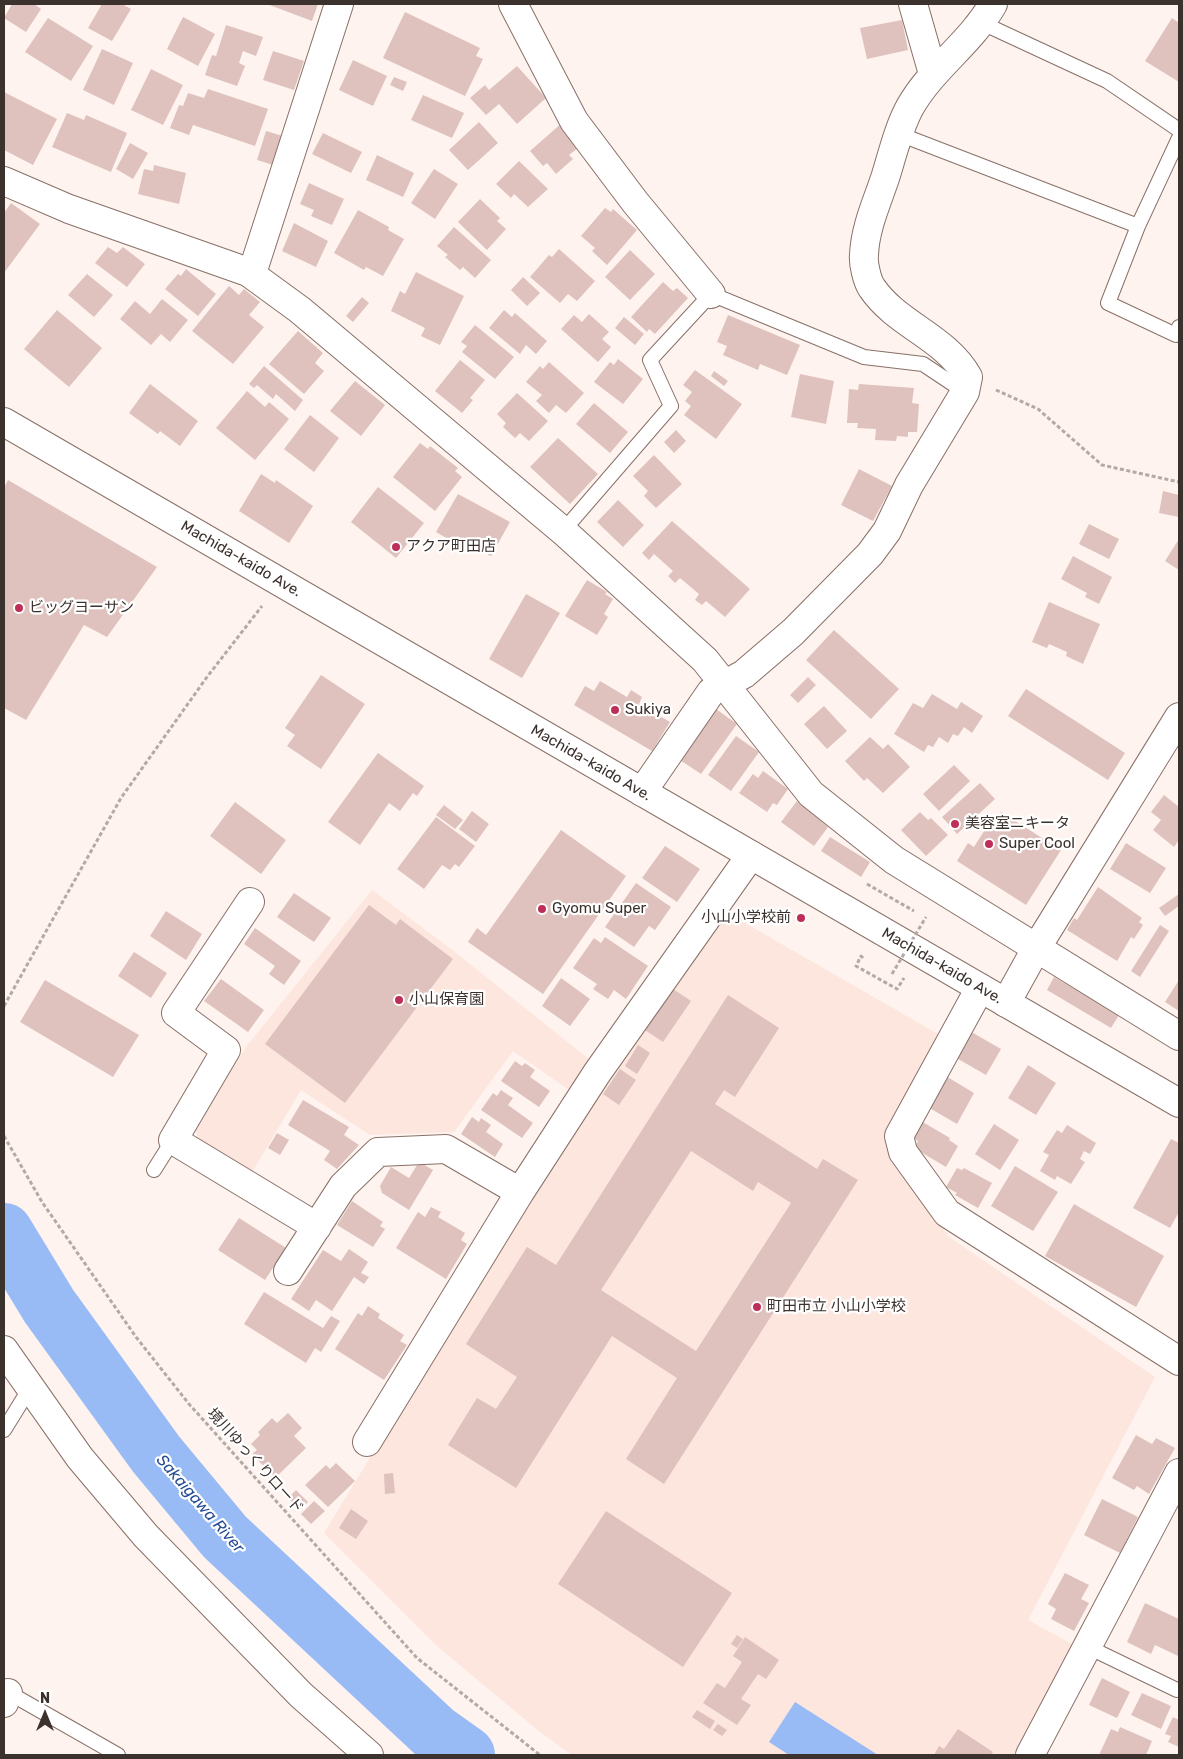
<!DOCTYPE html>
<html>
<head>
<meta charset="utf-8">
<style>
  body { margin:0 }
  #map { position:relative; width:1183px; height:1759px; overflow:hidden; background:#fef3ef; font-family:Rubik,sans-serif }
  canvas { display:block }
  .frame { position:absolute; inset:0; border:5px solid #3b312d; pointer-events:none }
  .north { position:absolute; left:20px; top:1689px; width:50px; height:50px; -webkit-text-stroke:4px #fff; paint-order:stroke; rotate:0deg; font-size:14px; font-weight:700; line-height:20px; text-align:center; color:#3b312d }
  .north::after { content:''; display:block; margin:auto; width:18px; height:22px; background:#3b312d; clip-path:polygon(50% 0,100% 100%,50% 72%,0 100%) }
</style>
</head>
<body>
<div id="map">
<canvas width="1183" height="1759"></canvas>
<div class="frame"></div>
<div class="north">N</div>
</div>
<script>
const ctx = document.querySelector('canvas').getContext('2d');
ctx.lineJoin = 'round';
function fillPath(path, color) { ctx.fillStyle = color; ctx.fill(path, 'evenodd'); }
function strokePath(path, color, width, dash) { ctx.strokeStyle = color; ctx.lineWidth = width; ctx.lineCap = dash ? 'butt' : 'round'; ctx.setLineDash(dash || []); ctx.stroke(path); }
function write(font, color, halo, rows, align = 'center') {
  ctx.font = font + ' Rubik,"Noto Sans JP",sans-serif'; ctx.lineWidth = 4.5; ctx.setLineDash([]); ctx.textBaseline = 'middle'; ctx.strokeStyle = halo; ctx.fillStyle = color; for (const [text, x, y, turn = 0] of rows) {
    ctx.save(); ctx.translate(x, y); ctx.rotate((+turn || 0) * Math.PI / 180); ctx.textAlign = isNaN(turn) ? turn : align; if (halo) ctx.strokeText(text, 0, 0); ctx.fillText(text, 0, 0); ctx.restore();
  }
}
fillPath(new Path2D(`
  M372 890 455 952 590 1060 569 1090 513 1051 454 1132 370 1135 301 1090 251 1174 199 1144 195 1127 246 1047Z
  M726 912 943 1037 895 1158 949 1237 1155 1377 1028 1620 1072 1644 1016 1755H572L540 1732 438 1647 324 1533 530 1196Z`), '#fce6de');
fillPath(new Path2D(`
  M795 1702 878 1755H789L769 1742Z`), '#98bbf6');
strokePath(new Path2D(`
  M4 1232 49 1306 156 1454 225 1537 435 1733 466 1755`), '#98bbf6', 58);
fillPath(new Path2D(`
  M12 4H34L41 9 26 32 4 18Z
  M102 4H122L131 9 112 41 88 28Z
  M267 4H318L312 21Z
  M405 12 480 48 476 56 483 59 465 96 383 58Z
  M183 17 215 34 198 66 167 49Z
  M48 18 93 46 71 81 25 52Z
  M1172 18 1179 23V82L1145 61Z
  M902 20 908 50 867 59 860 28Z
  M226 25 263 37 256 56 243 51 239 63 245 66 237 86 205 75 212 55 216 56Z
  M102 49 133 63 114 105 83 90Z
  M273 51 304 61 294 90 263 80Z
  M353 60 387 76 373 106 339 90Z
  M517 66 546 98 517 124 499 104 486 115 470 98 485 85 489 90Z
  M151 69 183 85 163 125 131 110Z
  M394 77 407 82 403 91 390 85Z
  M208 89 268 109 255 146 193 125 189 135 170 128 179 105 183 106 188 93 204 98Z
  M4 92 57 119 33 165 4 150Z
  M423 95 464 113 452 138 411 120Z
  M67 113 84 120 86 115 127 133 111 172 52 147Z
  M479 122 498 143 468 170 449 150Z
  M563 122 583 144 569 155 573 159 556 174 547 163 543 166 530 151Z
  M266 131 283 136 273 165 257 160Z
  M323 133 362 152 351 173 312 154Z
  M130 143 148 153 133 179 116 169Z
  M377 155 414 173 403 197 366 180Z
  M519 161 548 189 528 207 514 194 511 198 496 184Z
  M154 165 186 173 179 204 138 194 144 169 153 171Z
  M434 169 458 184 435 219 411 203Z
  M309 183 344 199 332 225 311 216 314 210 300 204Z
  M480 199 500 218 497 221 506 229 487 250 458 222Z
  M11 203 40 224 4 273V213Z
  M605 208 611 212 613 209 637 230 607 265 592 251 595 248 581 236Z
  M358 210 389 227 388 230 404 239 383 276 366 267 364 270 334 253Z
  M294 223 328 241 316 267 282 251Z
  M454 227 491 260 475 278 463 267 460 270 445 257 448 255 437 246Z
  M108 247 117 253 123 247 145 264 127 287 95 263Z
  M559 249 595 281 577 301 568 294 560 303 530 277 549 255 552 257Z
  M630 250 655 274 630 300 605 277Z
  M186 269 216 294 198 316 165 289 178 274 181 276Z
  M416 272 464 296 440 345 421 336 425 328 391 311 400 291 405 294Z
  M87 274 113 295 94 317 68 295Z
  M523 277 540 293 527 306 511 290Z
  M663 282 673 291 677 288 688 298 655 334 649 329 647 332 631 317Z
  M229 286 239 295 244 289 260 302 249 315 264 327 233 364 192 331Z
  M362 297 369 303 353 322 346 316Z
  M162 299 188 320 170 342 161 334 151 345 120 319 135 301 150 314Z
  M57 310 102 348 69 387 24 349Z
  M504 310 512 317 515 313 547 341 536 354 526 345 520 354 489 328Z
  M589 314 609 332 602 339 611 347 598 362 561 329 574 315 582 322Z
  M728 315 800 345 787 375 760 364 758 370 723 355 727 346 717 342Z
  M624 317 644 334 635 345 615 328Z
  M475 325 514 357 495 379 462 352 467 346 461 342Z
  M298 331 323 353 315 363 324 371 304 394 269 364Z
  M618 359 643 379 623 404 594 382 610 362 614 365Z
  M460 360 485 380 470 398 473 400 462 413 435 391Z
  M549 362 584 393 566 413 556 405 549 413 536 401 542 395 526 382 540 366 543 369Z
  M264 366 303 400 295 411 276 394 273 399 257 385 254 388 249 384Z
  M695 370 742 404 716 439 684 415 691 406 685 401 692 392 683 385Z
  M714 371 728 381 724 386 711 376Z
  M800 374 834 381 826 424 791 417Z
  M355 381 385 405 361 436 330 411Z
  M150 384 198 421 180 446 160 431 158 434 129 413Z
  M859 384 914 388 912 403 919 404 917 432H908V437L897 436 896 441 875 440 876 429 857 428 858 423H847L849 389 858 390Z
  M247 391 265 407 269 402 289 419 255 460 216 428Z
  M517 393 548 421 529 441 520 433 515 438 503 427 506 423 497 414Z
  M594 403 628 432 610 453 576 424Z
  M310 415 339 438 314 472 284 449Z
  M676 430 686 441 674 453 664 442Z
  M558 438 598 474 570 504 530 467Z
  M420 443 428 449 430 446 458 468 455 471 462 477 435 511 393 477Z
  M654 455 682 484 656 508 644 496 648 491 633 476Z
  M859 469 892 486 873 521 841 505Z
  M261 474 275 483 276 480 313 506 289 543 239 511Z
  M8 480 157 567 107 637 84 625 26 720 4 708V488Z
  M378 487 424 523 396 558 351 522Z
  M1163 491 1179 495V517L1159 513Z
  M458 494 510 522 491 556 470 545 467 550 436 532Z
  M618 500 644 525 623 547 597 522Z
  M672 521 750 589 725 617 706 601 702 605 695 600 699 594 680 578 675 583 668 576 673 571 654 554 649 560 642 553Z
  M1089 524 1119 539 1109 559 1079 544Z
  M1179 539V570L1165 561Z
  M1073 556 1112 577 1099 604 1085 597 1087 593 1061 579Z
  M587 580 607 592 605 594 613 599 604 614 608 617 597 635 565 616Z
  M526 594 560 613 522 678 489 659Z
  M1049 602 1100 624 1083 664 1066 656 1067 652 1049 644 1047 648 1032 642Z
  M834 630 899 689 871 719 806 660Z
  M321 675 365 704 321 769 287 746 295 735 285 728Z
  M808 677 816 685 798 703 790 695Z
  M600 681 627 697 631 690 642 697 639 704 670 722 652 751 574 705 585 686 594 691Z
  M1026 689 1125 753 1108 780 1008 716Z
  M932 694 957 709 961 702 983 716 972 733 964 727 958 736 953 734 948 743 939 737 933 747 928 745 924 752 894 734 913 703 923 708Z
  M824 706 847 731 827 749 804 724Z
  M716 709 737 724 701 774 680 760Z
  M736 736 759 752 731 791 708 775Z
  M870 737 883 749 888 744 910 767 883 793 867 778 864 781 845 761Z
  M378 753 424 786 417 796 413 793 400 811 389 803 360 845 328 822Z
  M954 765 970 781 939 811 923 794Z
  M763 771 788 789 777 805 773 803 767 812 739 793 753 774 758 778Z
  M980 783 995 799 957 834 942 817Z
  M1164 795 1179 807V840L1174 847 1153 830 1161 820 1151 812Z
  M797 801 828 827 814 846 781 822Z
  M235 802 286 840 261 874 210 836Z
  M444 805 463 820 455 829 436 815Z
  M472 811 489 824 476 842 459 829Z
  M920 812 928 820 931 818 948 835 926 856 901 830Z
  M1001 812 1061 850 1026 905 957 861 968 843 974 847 986 828 989 830Z
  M436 817 475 846 459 867 455 864 450 870 442 865 424 889 397 869Z
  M561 830 626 876 543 994 468 942 477 928 486 935Z
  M830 837 870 862 861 877 821 851Z
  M1126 843 1166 868 1150 893 1110 869Z
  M665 846 700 869 677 902 642 878Z
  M636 883 671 907 655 930 649 926 634 947 605 927Z
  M1098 887 1142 918 1139 922 1143 925 1134 939 1131 937 1117 961 1067 930 1074 918 1077 920Z
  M294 893 331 918 314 942 277 917Z
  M1179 894V906L1165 916 1159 908Z
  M369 905 396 925 400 919 453 959 345 1103 265 1044Z
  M166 911 202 934 186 960 150 936Z
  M1160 925 1169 931 1140 977 1131 971Z
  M255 928 301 961 284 985 269 974 275 966 244 944Z
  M605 937 648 966 626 999 614 990 608 999 593 989 597 984 573 968 594 938 601 943Z
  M134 952 167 973 151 998 118 976Z
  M1054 977 1119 1015 1111 1028 1047 990Z
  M561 978 590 999 570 1026 542 1006Z
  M221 979 264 1010 248 1032 204 1001Z
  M45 980 139 1035 113 1077 20 1022Z
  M1179 980V1011L1165 1002Z
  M673 989 691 1001 663 1042 645 1030Z
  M728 995 779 1028 735 1097 724 1090 715 1104 817 1169 823 1159 858 1180 664 1484 626 1459 677 1378 612 1336 516 1488 448 1445 477 1398 496 1409 517 1377 466 1344 527 1247 556 1265ZM691 1151 753 1191 758 1182 791 1203 696 1351 601 1290Z
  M968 1030 1001 1049 986 1075 953 1056Z
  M638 1045 650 1053 637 1074 625 1066Z
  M515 1061 522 1066 525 1063 535 1070 530 1077 550 1091 539 1107 501 1081Z
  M1028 1065 1056 1083 1036 1115 1008 1098Z
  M620 1069 636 1080 619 1105 603 1094Z
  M944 1075 974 1093 957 1124 926 1106Z
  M501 1090 513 1098 508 1105 533 1123 522 1138 481 1110 493 1093 497 1096Z
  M303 1100 349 1127 344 1135 359 1145 337 1169 324 1160 330 1151 288 1125Z
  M472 1117 479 1122 481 1118 491 1125 486 1132 503 1144 495 1157 461 1134Z
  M921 1121 950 1138 949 1140 958 1146 946 1167 914 1148 918 1141 911 1137Z
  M994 1124 1019 1140 1000 1170 975 1154Z
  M1067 1125 1096 1143 1090 1154 1084 1151 1080 1159 1085 1162 1071 1184 1057 1176 1055 1180 1040 1171 1049 1155 1043 1152 1057 1130 1062 1133Z
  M277 1133 289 1140 280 1155 268 1148Z
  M1171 1139 1179 1143V1212L1170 1228 1133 1208Z
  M419 1162 433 1170 409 1210 382 1193 380 1186 391 1167 409 1178Z
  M1015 1166 1058 1192 1033 1231 991 1206Z
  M957 1168 962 1170 964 1168 992 1183 978 1208 955 1195 957 1193 946 1187Z
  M352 1201 383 1222 380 1226 385 1229 373 1247 337 1225Z
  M1074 1204 1164 1256 1136 1307 1045 1256Z
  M431 1207 441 1212 438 1217 465 1233 461 1240 467 1244 446 1279 396 1248 418 1212 425 1217Z
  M239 1218 286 1248 265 1280 218 1250Z
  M349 1249 368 1262 361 1273 369 1277 364 1284 354 1277 332 1311 316 1300 309 1311 291 1299 323 1250 341 1261Z
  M264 1292 323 1328 331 1316 340 1321 321 1352 315 1348 306 1363 244 1324Z
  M368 1306 380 1314 378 1318 404 1335 400 1341 407 1345 384 1380 335 1349 358 1313 362 1316Z
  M288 1413 302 1428 294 1436 306 1448 275 1478 252 1454 257 1450 251 1444 260 1435 258 1432 272 1418 277 1423Z
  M1136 1435 1152 1444 1156 1438 1175 1448 1149 1494 1137 1486 1134 1490 1112 1478Z
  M336 1463 355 1481 328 1507 305 1485 326 1465 330 1469Z
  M393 1473 395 1493 385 1494 384 1474Z
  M296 1490 308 1502 300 1510 288 1498Z
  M1102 1499 1138 1517 1120 1553 1084 1535Z
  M314 1501 325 1511 311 1524 301 1514Z
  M351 1509 368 1521 356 1539 339 1528Z
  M606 1511 732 1593 683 1667 558 1584Z
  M1065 1573 1089 1585 1081 1599 1089 1603 1074 1631 1051 1619 1056 1609 1048 1604Z
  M1145 1603 1179 1619 1178 1656 1155 1645 1151 1654 1127 1642Z
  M737 1635 743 1639 737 1648 731 1644Z
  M745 1637 779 1660 766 1679 758 1674 741 1699 751 1705 737 1725 703 1703 717 1683 725 1688 742 1662 733 1656Z
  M1102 1678 1130 1692 1117 1718 1089 1705Z
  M1142 1693 1171 1706 1161 1729 1131 1715Z
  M697 1710 715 1721 710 1729 692 1717Z
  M1173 1717 1179 1720V1747L1168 1742 1171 1736 1165 1734Z
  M718 1724 727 1730 722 1736 713 1730Z
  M1120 1727 1152 1741 1146 1755H1099L1111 1729 1118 1732Z
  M958 1729 993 1752 991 1755H934L939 1746 944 1749Z`), '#dfc2bd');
const lane = new Path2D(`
  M982 23 1107 81 1179 130
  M899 134 1138 226 1108 303 1176 335 1179 327
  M1138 226 1179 138
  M563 531 671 406 650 360 711 294 864 357 923 364 965 392
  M154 1170 173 1140
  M4 1430 30 1388
  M1088 1647 1177 1690
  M4 1690 118 1755`);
const street = new Path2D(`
  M513 4 574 121 635 202 711 294
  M913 4 933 74
  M4 181 69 209 248 272 300 310 563 531 705 660 811 794 894 860 1179 1036
  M248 272 255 264 339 4
  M642 792 711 692 744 674 793 632 870 554 887 531 909 485 965 392 968 377C946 337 897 325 872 288 867 281 863 263 864 255 865 227 878 200 886 175 893 152 899 127 910 107 932 68 971 43 993 4
  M250 902 176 1013 226 1050 173 1140 317 1227
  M980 988 899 1136 903 1152 947 1213 1179 1361
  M1006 1003 1037 947 1179 717
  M288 1271 343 1186 378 1152 446 1149 520 1192
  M4 1350 80 1458 146 1536 301 1695 369 1755
  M367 1442 520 1192 597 1073 751 855
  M4 1703 8 1693
  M1030 1755 1179 1473`);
const primary = new Path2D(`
  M4 422 1179 1103`);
strokePath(lane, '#887067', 16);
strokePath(street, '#887067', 30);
strokePath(primary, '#887067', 30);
strokePath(new Path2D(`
  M996 390 1038 409 1102 465 1179 482
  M867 884 914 911
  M863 958 861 956 856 966 897 989 904 978
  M4 1006 121 798 207 677 262 606
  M4 1136 42 1202 136 1337 189 1404 417 1658 540 1755`), '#b3a9a5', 3, [4, 2.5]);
strokePath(lane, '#fff', 14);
strokePath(street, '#fff', 28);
strokePath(primary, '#fff', 28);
strokePath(new Path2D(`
  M892 974 926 917`), '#b3a9a5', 3, [4, 2.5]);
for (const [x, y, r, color] of [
  [396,547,5,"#bd2e58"],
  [19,608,5,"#bd2e58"],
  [615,710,5,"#bd2e58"],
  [955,824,5,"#bd2e58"],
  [989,844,5,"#bd2e58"],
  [542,909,5,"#bd2e58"],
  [801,918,5,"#bd2e58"],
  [399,1000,5,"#bd2e58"],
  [757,1307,5,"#bd2e58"]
]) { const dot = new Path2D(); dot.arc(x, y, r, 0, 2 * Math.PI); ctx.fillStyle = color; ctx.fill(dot); strokePath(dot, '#fff', 2); }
write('15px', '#3b312d', '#fff', [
  ["アクア町田店",406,547],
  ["ビッグヨーサン",29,608],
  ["Sukiya",625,710],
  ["美容室ニキータ",965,824],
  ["Super Cool",999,844],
  ["Gyomu Super",552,909],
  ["小山小学校前",791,918,"right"],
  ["小山保育園",409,1000],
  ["町田市立 小山小学校",767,1307]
], 'left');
write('15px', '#3b312d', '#fff', [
  ["Machida-kaido Ave.",241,559,30],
  ["Machida-kaido Ave.",591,763,30],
  ["Machida-kaido Ave.",942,966,30],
  ["境川ゆっくりロード",255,1461,48]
]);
write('italic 16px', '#264d93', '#fff', [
  ["Sakaigawa River",200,1504,49]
]);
</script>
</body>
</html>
